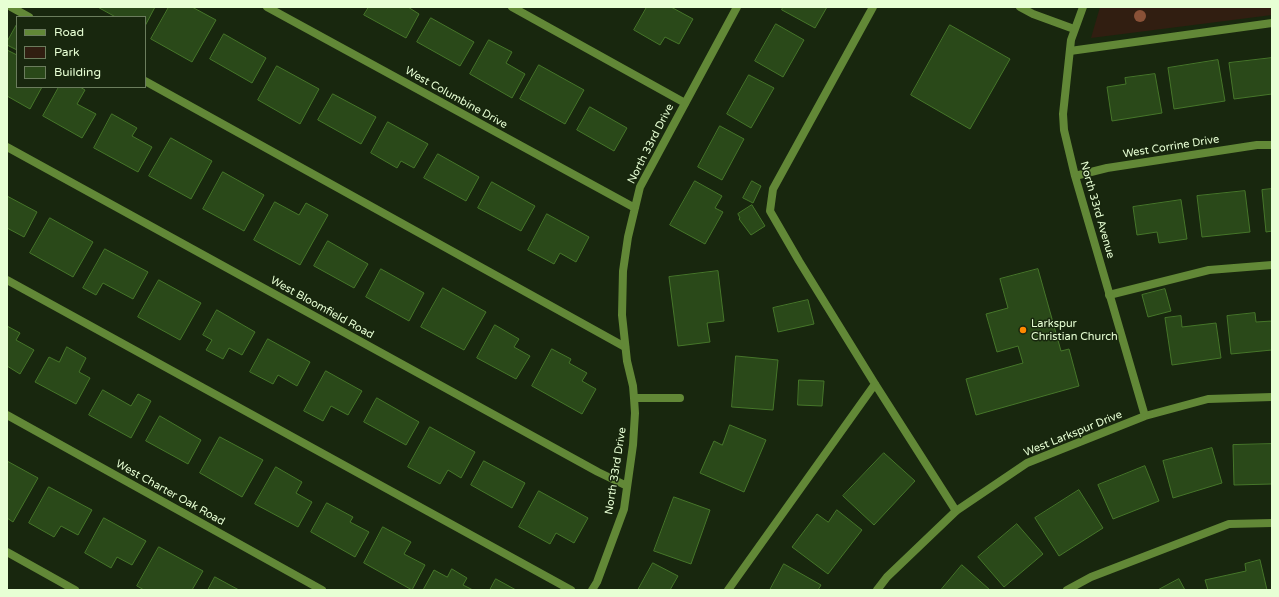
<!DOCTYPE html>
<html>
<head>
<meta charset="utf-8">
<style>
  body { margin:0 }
  #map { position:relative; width:1279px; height:597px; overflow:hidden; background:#18270e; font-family:"Varela Round",sans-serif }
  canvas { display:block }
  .frame { position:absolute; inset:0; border:8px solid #e7ffd4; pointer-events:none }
  .legend { position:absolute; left:16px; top:16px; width:130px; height:72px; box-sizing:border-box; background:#18270e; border:1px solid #6b7d5d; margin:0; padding:5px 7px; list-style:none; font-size:12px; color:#e7ffd4 }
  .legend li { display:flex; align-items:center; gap:8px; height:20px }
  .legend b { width:20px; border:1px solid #6b7d5d }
</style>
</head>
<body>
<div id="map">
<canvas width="1279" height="597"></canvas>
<div class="frame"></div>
<ul class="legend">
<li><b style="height:5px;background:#628837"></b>Road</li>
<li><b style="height:11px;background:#311e11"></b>Park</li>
<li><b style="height:11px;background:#2a4919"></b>Building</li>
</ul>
</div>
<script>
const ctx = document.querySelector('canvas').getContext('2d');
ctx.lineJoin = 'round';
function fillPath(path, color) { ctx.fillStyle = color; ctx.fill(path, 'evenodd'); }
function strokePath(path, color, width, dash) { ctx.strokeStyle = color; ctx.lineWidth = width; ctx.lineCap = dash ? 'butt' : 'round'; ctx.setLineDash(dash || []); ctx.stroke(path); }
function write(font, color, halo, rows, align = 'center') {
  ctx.font = font + ' "Varela Round",sans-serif'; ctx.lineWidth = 3; ctx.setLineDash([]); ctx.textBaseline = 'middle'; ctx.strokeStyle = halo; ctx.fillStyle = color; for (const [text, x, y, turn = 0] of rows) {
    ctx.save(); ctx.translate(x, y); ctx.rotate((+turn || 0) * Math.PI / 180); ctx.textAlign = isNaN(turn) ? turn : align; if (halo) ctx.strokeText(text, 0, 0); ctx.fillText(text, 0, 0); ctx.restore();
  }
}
fillPath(new Path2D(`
  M1100 7H1272V15L1091 38Z`), '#311e11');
const building = new Path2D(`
  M98 7H155L145 26V17H116Z
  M169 7H192L216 20 192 62 151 39Z
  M369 7H408L419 14 406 38 364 15Z
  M647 7H671L693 19 679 44 665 37 660 45 634 30Z
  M783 7H827L815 28 782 10Z
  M431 18 474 42 460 66 417 42Z
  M17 24V50L7 45V42Z
  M776 24 804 40 783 77 755 61Z
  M950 25 1010 59 970 129 911 95Z
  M224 34 266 58 252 83 210 59Z
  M489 40 512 52 506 63 525 74 512 98 470 74Z
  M7 50 17 55V87H42L30 109 7 96Z
  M1272 58V94L1234 99 1229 63Z
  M1218 60 1225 101 1174 109 1168 68Z
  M539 65 584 90 565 124 520 99Z
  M277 66 319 89 300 124 258 100Z
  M1155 74 1162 113 1112 121 1107 87 1126 84 1125 78Z
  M749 75 774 88 751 128 727 114Z
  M59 87H80L85 90 77 104 96 114 82 138 43 116Z
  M333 94 376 117 361 144 318 120Z
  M590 107 627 128 614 151 577 130Z
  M112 114 137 128 132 136 152 147 138 172 94 148Z
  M388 122 428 144 414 168 401 161 397 168 371 153Z
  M720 126 744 139 722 180 698 167Z
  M171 138 212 161 191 199 149 176Z
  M438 154 479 177 466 201 424 178Z
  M223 172 264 195 244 231 203 209Z
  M695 181 722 196 715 208 723 212 705 244 670 225Z
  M752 181 761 186 753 203 743 198Z
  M492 182 535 206 521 231 478 208Z
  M1272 189V231L1266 232 1262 190Z
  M1245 191 1250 232 1202 237 1197 196Z
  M7 196 37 212 24 237 7 228Z
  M1181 200 1187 239 1159 243 1157 232 1137 235 1133 207Z
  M275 202 299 215 306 203 328 215 300 265 254 240Z
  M752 205 765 226 751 235 739 219 740 218 738 214Z
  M547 214 589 237 576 262 560 253 554 264 528 250Z
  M50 218 93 242 73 277 30 253Z
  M328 241 368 264 354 288 314 266Z
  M105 249 148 272 133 299 103 283 96 295 83 288Z
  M381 269 424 293 409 321 366 297Z
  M1038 269 1061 351 1069 349 1079 386 976 415 966 379 1023 363 1018 346 997 352 986 314 1008 308 1000 279Z
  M718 271 724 321 707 323 710 342 678 346 669 277Z
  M159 280 201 303 180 340 138 317Z
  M443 288 486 312 464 350 421 327Z
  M1165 289 1171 311 1148 317 1142 295Z
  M808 300 814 324 778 332 773 308Z
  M217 310 255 332 242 355 229 348 223 359 206 350 212 340 203 335Z
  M1255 313 1256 322 1272 321V350L1231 354 1227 316Z
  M1181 316 1182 327 1216 323 1221 358 1172 365 1165 318Z
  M495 325 519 339 514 347 530 356 516 379 477 358Z
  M7 326 20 333 16 340 34 350 20 374 7 366Z
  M268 339 310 362 297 386 278 375 273 384 250 372Z
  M67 347 86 358 79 372 90 378 76 404 35 382 49 357 59 362Z
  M552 349 571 359 569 363 587 373 582 381 596 389 582 414 532 386Z
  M736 356 778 360 773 410 732 407Z
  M326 371 362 391 348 415 331 406 323 421 304 411Z
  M799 380 824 381 822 406 798 405Z
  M103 390 131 406 138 394 151 401 131 438 89 415Z
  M377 398 419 422 406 445 364 422Z
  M160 416 201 440 188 464 146 441Z
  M730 425 766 440 744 492 700 473 714 441 722 445Z
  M430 427 475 452 461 478 448 470 440 484 408 467Z
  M220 437 263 460 242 497 200 473Z
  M1272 444V484L1234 485 1233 445Z
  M1212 448 1222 483 1173 498 1163 461Z
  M884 453 915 481 874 525 843 496Z
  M7 461 38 478 13 522 7 518Z
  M484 461 525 483 512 508 471 485Z
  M1145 466 1159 501 1113 519 1098 485Z
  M276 467 302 482 296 493 312 502 298 527 255 504Z
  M49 487 92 510 78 535 61 526 54 537 29 523Z
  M1079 490 1103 528 1059 556 1035 518Z
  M539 491 588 518 574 543 556 533 550 544 519 527Z
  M674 497 710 510 691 564 654 551Z
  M327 503 353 517 350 522 369 532 355 557 311 532Z
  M837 510 862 530 828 574 792 547 817 514 828 522Z
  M104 518 146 541 132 565 117 557 111 568 85 553Z
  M1017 524 1043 554 1004 587 978 557Z
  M383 527 411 542 404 554 425 565 412 590 364 563Z
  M159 547 203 571 192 590H144L137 586Z
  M1260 560 1267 590H1208L1205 580 1246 571 1245 564Z
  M653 563 678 576 670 590H638Z
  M784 564 821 585 818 590H770Z
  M962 565 990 590H941Z
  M452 569 467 578 463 585 473 590H423L434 570 447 577Z
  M215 577 239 590H208Z
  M496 579 516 590H490Z
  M1179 579 1185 590H1158Z`);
fillPath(building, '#2a4919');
strokePath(building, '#46762a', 1);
strokePath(new Path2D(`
  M11 7 29 17
  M512 7 685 103
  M873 7 773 189 770 211 799 261 875 384 956 511
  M1020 7 1033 14 1074 29
  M1070 51 1272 23
  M145 81 625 347
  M7 280 571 590
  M1109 295 1209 270 1272 265
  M7 552 75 590
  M728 590 875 384
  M1067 590 1091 577 1229 524 1272 523`), '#628837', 8);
strokePath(new Path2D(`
  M267 7 635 208
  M1083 7 1071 40 1063 114 1064 130 1075 176 1145 416
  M7 147 598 472 627 486
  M1075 176 1107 168 1257 145H1272
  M634 398H680
  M7 415 322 590
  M592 590 597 582 624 509 633 445 635 413 634 398 633 386 627 361 622 315 623 271 628 237 640 187 737 7
  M877 590 887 577 956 511 1027 463 1145 416 1208 399 1272 397`), '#628837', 8);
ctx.fillStyle = '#895137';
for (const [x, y] of [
  [1140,16]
]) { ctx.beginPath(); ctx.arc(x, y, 6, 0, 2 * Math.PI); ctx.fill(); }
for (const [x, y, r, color] of [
  [1023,330,4,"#ff8900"]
]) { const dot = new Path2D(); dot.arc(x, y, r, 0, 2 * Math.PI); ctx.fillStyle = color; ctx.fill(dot); strokePath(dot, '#18270e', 1.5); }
write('11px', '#e7ffd4', '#18270e', [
  ["West Columbine Drive",456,98,29],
  ["North 33rd Drive",651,144,-63],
  ["West Corrine Drive",1171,147,-9],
  ["North 33rd Avenue",1097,210,74],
  ["West Bloomfield Road",322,308,29],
  ["West Larkspur Drive",1073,434,-22],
  ["North 33rd Drive",616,471,-81],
  ["West Charter Oak Road",170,493,29]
]);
write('11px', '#e7ffd4', '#18270e', [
  ["Larkspur",1031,324],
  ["Christian Church",1031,337]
], 'left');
</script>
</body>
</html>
